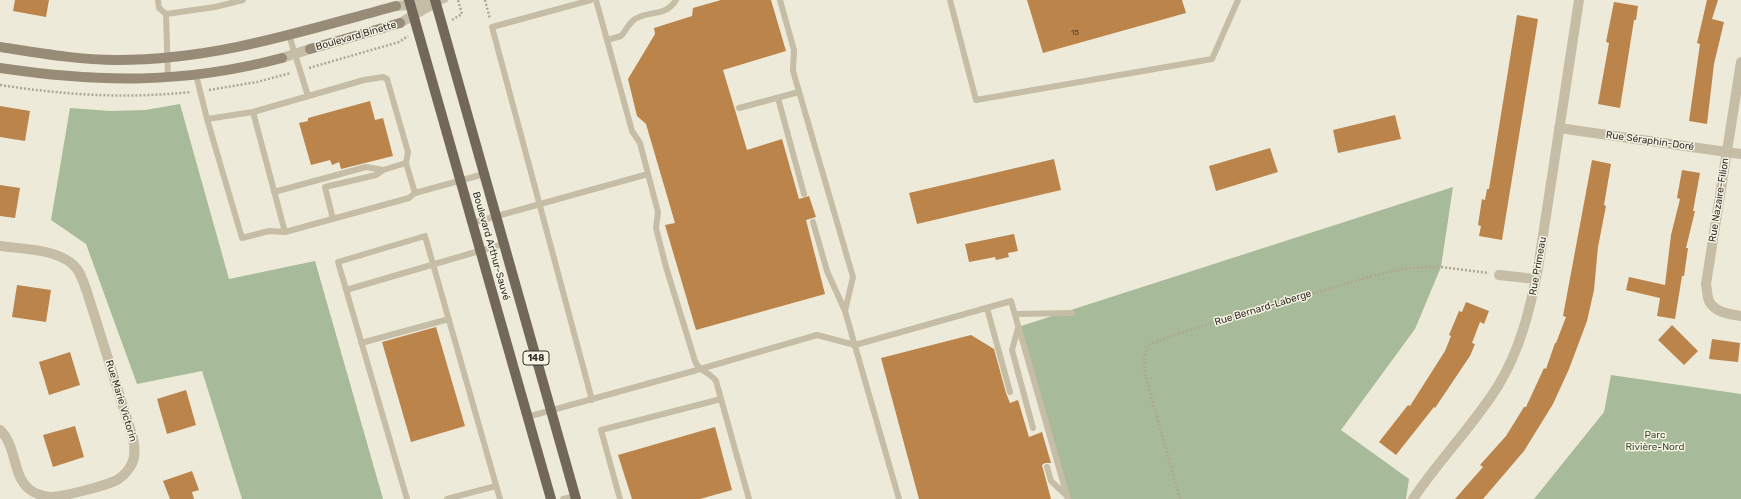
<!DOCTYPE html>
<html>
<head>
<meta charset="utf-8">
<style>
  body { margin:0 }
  canvas { display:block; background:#eeead9 }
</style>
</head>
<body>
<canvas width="1741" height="499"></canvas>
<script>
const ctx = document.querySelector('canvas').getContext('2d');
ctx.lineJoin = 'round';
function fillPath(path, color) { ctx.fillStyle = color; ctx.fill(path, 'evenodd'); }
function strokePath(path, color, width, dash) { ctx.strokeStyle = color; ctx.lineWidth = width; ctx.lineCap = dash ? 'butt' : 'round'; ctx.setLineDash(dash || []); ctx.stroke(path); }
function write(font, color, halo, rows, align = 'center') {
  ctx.font = font + ' Rubik,sans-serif'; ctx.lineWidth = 3; ctx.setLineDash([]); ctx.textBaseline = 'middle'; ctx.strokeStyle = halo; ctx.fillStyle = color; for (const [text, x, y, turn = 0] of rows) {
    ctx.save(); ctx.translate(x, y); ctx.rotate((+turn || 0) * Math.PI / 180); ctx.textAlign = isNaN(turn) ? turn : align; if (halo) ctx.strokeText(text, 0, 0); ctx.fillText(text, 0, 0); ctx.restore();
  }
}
fillPath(new Path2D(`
  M180 104 229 279 315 261 383 499H242L202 371 137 384 86 244 51 220 70 108 110 111 145 110Z
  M1453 187 1441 267 1415 329 1341 430 1409 479 1406 499H1065L1018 327Z
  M1611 375 1741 394V499H1534L1604 412Z`), '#a7bb9a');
fillPath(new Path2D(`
  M15 0H49L46 17 13 11Z
  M721 0H771L786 51 723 70 747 150 782 139 799 199 809 196 816 217 806 220 825 294 696 330 665 225 675 223 646 124 637 116 628 79 655 34 654 28 692 16 693 8Z
  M1027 0H1182L1186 13 1043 53Z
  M1707 0H1718L1712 19 1724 22 1714 64 1707 124 1689 121 1700 44 1697 43Z
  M1614 2 1638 6 1636 20H1634L1620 108 1598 104 1609 43 1606 42Z
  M1517 15 1538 19 1502 240 1479 236 1481 226 1478 225 1482 199 1485 200 1487 189H1489Z
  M370 101 375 120 383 118 393 156 341 169 339 162 332 165 330 160 311 165 299 123 308 121V118Z
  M0 106 30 111 25 141 0 137Z
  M1395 115 1401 139 1338 153 1333 130Z
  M1270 148 1278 172 1216 191 1209 166Z
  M1054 159 1061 190 917 224 909 193Z
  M1592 160 1611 164 1604 205 1606 206 1598 247 1594 290 1587 321 1569 369 1553 404 1524 451 1483 499H1455L1483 467 1480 465 1506 436 1524 407H1526L1544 368 1546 369 1555 343H1556L1566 317 1563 316Z
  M1682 170 1700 173 1693 211H1695L1686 248H1688L1684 276H1682L1675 319 1657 316 1660 298 1626 290 1629 277 1665 285 1671 235 1680 199 1677 198Z
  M0 185 20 188 15 218 0 216Z
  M1014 234 1018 251 1008 253 1009 257 996 260 995 257 969 262 965 244Z
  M17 285 51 290 46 322 12 317Z
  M1466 302 1489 311 1484 324 1480 322 1472 343 1475 344 1470 356 1435 408 1434 407 1396 455 1379 442 1408 405 1410 406 1445 351 1451 336 1449 335 1459 311 1462 312Z
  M1672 325 1698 351 1684 365 1658 340Z
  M436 327 465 426 411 442 382 342Z
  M971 335 994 349 1006 393 1010 403 1018 400 1029 437 1042 432 1051 463H1045L1042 465 1051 499H919L881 358Z
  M1712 339 1740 343 1738 362 1709 359Z
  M70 352 80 385 49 395 39 362Z
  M186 390 196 425 167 434 157 399Z
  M75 426 84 457 53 467 43 435Z
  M715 427 732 490 700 499H632L618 455Z
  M192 471 199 490 192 492 194 499H170L163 481Z`), '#ba844b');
strokePath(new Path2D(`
  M485 0 490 19
  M452 20 462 14 458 0
  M309 68 399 42 408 36
  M0 85C66 95 124 99 191 92
  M209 90 257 82 291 73
  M1180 499 1145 374 1144 358 1148 345 1170 336 1372 276 1407 268 1441 267 1489 273`), '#b0a791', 2.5, [2, 2]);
strokePath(new Path2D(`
  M158 0 159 8 166 14
  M591 0 492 27 592 400
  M596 0 632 131 640 143 658 212 656 228 666 267 695 361C698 371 710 372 716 381L749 499
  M780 0 794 50 793 71 853 277 845 311 899 499
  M950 0 976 100 1212 59 1238 0
  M435 3 445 0
  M289 35 308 96
  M607 40 621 36C626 31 628 24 635 19 650 10 666 17 676 0
  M196 75 207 119 242 238 269 231 285 232
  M168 78 166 14 215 7 243 0
  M778 98 804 194
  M739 108 799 92
  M253 112 285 232 409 198 415 193
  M207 119 253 112 364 80 383 77 387 79 408 152 406 163 415 193 484 174
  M274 192 366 167 383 170
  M333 219 325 187 376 175 383 170 406 163
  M813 222 827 271 845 311
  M472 223 648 174
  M346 290 503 244
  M987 308 1010 392
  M1015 314 1072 313
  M1018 328 1012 350 1033 428
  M361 343 449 319
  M527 417 690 372 817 335 855 345 1011 301 1068 499
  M1047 467 1051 481 1066 495
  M407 499 338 262 425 236 500 499
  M447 499 496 486
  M563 499 575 496
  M620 499 601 430 721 399`), '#c5bda6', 6);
strokePath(new Path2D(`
  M396 6 432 3
  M400 23 435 3
  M282 58 310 49
  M1741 62 1706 284C1707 289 1707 296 1709 301 1715 313 1730 314 1741 316
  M1559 128 1741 154
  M0 246C23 249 62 249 77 269 82 276 84 284 87 292L133 438C135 448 136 458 130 467 127 472 122 477 117 480 105 486 62 497 49 497 42 496 35 494 29 489 12 475 17 446 0 430
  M1499 275 1536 279
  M1413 499C1439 460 1473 426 1498 386 1520 350 1530 310 1538 268L1579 0`), '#c5bda6', 10);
strokePath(new Path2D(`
  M0 47C39 53 78 60 117 60 216 60 302 31 396 6
  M310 49 400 23
  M0 68C100 83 184 84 282 58`), '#988c78', 10);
strokePath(new Path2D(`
  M409 0 551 499
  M435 0 576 499`), '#726859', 10);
write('8px', '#54432f', null, [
  ["15",1075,33]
]);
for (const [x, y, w] of [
  [536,358,26]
]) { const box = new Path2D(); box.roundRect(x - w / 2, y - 7, w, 14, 3); ctx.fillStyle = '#f7f3e4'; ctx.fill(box); strokePath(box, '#322d26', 1); }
write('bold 9px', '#322d26', null, [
  ["148",536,358]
]);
write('10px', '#322d26', '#f7f3e4', [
  ["Boulevard Binette",356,36,-16],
  ["Rue Séraphin-Doré",1650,141,8],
  ["Rue Nazaire-Filion",1719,200,-81],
  ["Boulevard Arthur-Sauvé",491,246,74],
  ["Rue Primeau",1538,266,-80],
  ["Rue Bernard-Laberge",1263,308,-17],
  ["Rue Marie Victorin",121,401,73]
]);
write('10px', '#384e2c', '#f7f3e4', [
  ["Parc",1655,435],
  ["Rivière-Nord",1655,447]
]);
</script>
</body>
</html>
